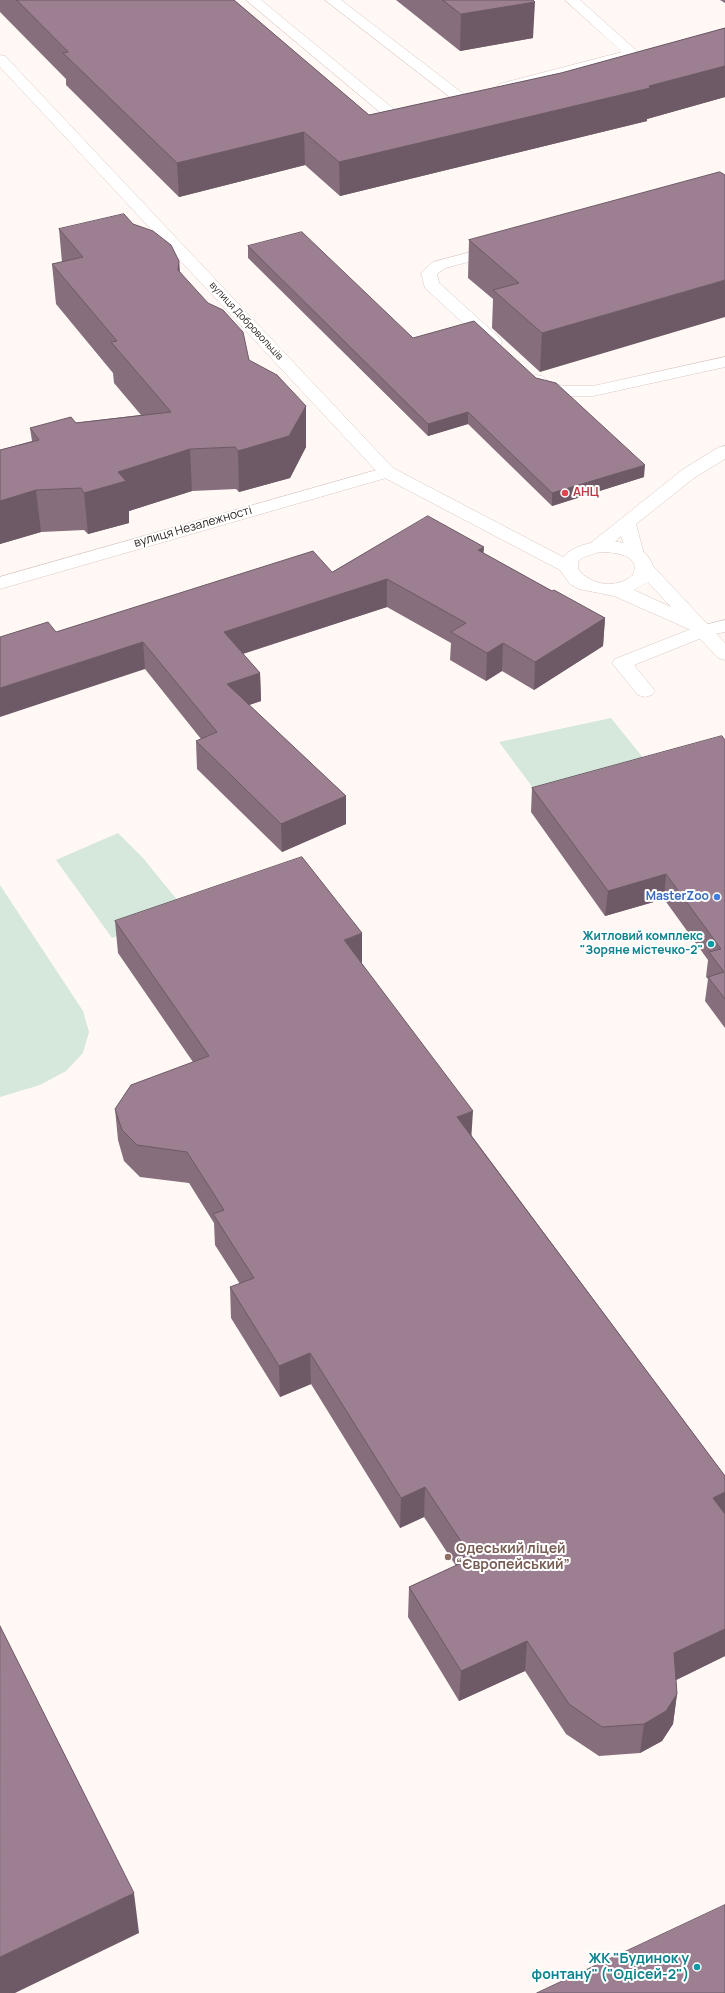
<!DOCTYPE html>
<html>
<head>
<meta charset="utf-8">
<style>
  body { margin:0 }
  canvas { display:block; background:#fff8f5 }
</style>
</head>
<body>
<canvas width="725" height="1993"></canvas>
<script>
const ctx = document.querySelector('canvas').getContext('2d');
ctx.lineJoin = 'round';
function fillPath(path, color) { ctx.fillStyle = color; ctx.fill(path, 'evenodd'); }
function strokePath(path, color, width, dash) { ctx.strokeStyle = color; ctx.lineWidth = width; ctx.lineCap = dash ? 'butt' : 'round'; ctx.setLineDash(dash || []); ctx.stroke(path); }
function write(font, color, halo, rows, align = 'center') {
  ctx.font = font + ' Manrope,sans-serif'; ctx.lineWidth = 4; ctx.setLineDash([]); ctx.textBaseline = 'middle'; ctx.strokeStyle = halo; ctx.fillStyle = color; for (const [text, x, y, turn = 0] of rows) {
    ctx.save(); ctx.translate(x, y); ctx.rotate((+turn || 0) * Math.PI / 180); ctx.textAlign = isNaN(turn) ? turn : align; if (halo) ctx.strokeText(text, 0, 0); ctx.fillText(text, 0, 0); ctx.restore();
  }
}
fillPath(new Path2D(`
  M611 718 645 760 533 788 499 742Z
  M118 833 143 858 187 912 112 938 56 860Z
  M0 885 83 1011 89 1032 83 1053 66 1071 40 1085 0 1097Z`), '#d5e8db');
const lane = new Path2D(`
  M246 0H261L395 110 414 105 419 106 421 109 419 112 392 119 387 118Z
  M325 0H341L465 95 467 98 465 101H455Z
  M565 0H580L637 51 639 54 637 57 504 91 499 90 497 87 499 84 622 52Z
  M497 245 503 247 505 250 503 253 445 268 437 274 439 283 500 338 502 342 500 346 494 347 488 346 425 288 421 273 433 262Z
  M725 357V367L593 396H562L536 389 528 380 530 376 536 375 542 376 548 381 563 386H593Z
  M725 620V632L709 635 634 665 655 691 652 695 645 697 638 695 612 663 615 659 696 627Z`);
const street = new Path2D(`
  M725 446V459L694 478 636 524 644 554 641 558 635 559 629 558 621 536C612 544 605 553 592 550L589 546 592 542 682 470 719 447Z
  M387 467 393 468 396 472 393 476 0 589V577Z`);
const secondary = new Path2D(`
  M0 55 5 56 393 468 563 557C583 535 644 534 653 566L725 643V660L718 658 693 631 614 596 579 589 570 584 560 570 381 476 0 67ZM599 552C613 552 642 554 633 575 617 589 591 586 578 569V562L582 558ZM648 582 671 607 634 590Z`);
strokePath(lane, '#d8c7c0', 1);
strokePath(street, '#d8c7c0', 1);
strokePath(secondary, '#d8c7c0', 1);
fillPath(lane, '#fff');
fillPath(street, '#fff');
fillPath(secondary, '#fff');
fillPath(new Path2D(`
  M0 0H234L369 115 561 73 725 28V97L647 119V121L340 196 305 165 179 197 66 85V79L0 12Z
  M396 0H533V38L460 51Z
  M720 0H725V3Z
  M720 172 540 372 492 328 493 299 468 278 469 240Z
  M133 224 179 261 180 272 249 360 306 447 290 478 239 492 236 489 192 491 129 511V523L88 534 84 530 41 532 0 544V450L32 441 30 428 141 415 114 383 113 373 56 304 52 264 62 262 59 229Z
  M248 246 644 477 552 506 468 424 428 436 248 258Z
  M483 553 552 591 605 618 603 646 534 690 502 671 486 681 450 660 451 643 387 607 243 654 260 673 261 701 249 705 346 796V824L282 852 197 769 196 741 201 739 145 669 56 632 332 572Z
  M725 740V1028L705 1001 708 979 706 977 708 960 664 899 605 916 531 812 532 788Z
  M115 921 362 964 472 1136 725 1476V1656L676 1680 677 1694 673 1724 662 1741 640 1753 599 1756 566 1734 525 1671 459 1701 408 1617 409 1587 456 1566 424 1517 400 1528 311 1384 280 1397 231 1318 230 1287 240 1284 215 1245 214 1223 189 1183 140 1177 124 1161 118 1140 115 1109 193 1062 118 953Z`), '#866e7d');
fillPath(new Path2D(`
  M535 2 533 38 460 51 461 14Z
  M725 66V97L647 119V121L340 196 339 162 649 86Z
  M304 132 305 165 179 197 177 163Z
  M179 261 181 300 178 270Z
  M725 280V317L540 372 542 333Z
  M306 406V447L290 478 239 492 238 451Z
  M468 412V424L428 436V424Z
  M190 449 192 491 129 511V523L88 534 84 493 118 472Z
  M645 465 644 477 552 506V493Z
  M36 490 41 532 0 544V501Z
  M484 547 482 574 478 550Z
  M387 579V607L226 659 224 632Z
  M605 618 603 646 534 690 535 662Z
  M143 642 145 669 0 717V688Z
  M503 643 502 671 486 681 487 653Z
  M260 673 261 701 228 712 227 684Z
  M346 796V824L282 852 281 824Z
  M666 874 664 899 605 916 608 891Z
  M362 933V964L344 940Z
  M473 1111 471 1142 457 1117Z
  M310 1353 311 1384 280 1397 279 1366Z
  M425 1487 424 1517 400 1528 401 1498Z
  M725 1492V1520L713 1498Z
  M725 1629V1656L670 1683 674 1653Z
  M527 1641 525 1671 459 1701 461 1671Z
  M677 1694 673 1724 662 1741 640 1753 644 1724Z
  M134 1893 139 1933 15 1993H0V1957Z`), '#6d5a66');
const building = new Path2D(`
  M17 0H234L369 115 561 73 725 28V66L649 86 650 88 339 162 304 132 177 163 63 53 68 52Z
  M443 0H533L535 2 461 14Z
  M720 172 725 175V280L542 333 493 290 519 283 469 240Z
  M124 214 133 224 153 231 171 245 179 261 178 270 208 303 223 310 243 332 249 360 277 375 306 406 289 436 238 451 235 447 190 449 118 472 126 481 84 493 81 488 36 490 0 501V450L39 440 30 428 71 417 76 423 171 412 111 342 117 341 52 264 83 257 59 229Z
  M302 232 413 338 474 321 536 378 556 383 645 465 552 493 468 412 428 424 248 246Z
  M428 516 484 547 478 550 552 591 554 590 605 618 535 662 503 643 487 653 451 632 466 623 387 579 224 632 260 673 227 684 346 796 281 824 196 741 217 732 143 642 0 688V637L48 622 56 632 313 551 332 572Z
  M722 736 725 740V999L708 977 724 972 709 952 721 949 666 874 608 891 532 788Z
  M302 857 362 933 344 940 473 1111 457 1117 725 1476V1492L713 1498 725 1514V1629L674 1653 677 1694 666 1711 644 1724 602 1727 569 1704 527 1641 461 1671 409 1587 472 1558 425 1487 401 1498 310 1353 279 1366 230 1287 254 1278 213 1214 224 1210 187 1152 137 1145 122 1130 115 1109 131 1085 209 1056 115 921Z
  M0 1626 134 1893 0 1957Z
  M725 1905V1993H537Z`);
fillPath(building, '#9c8091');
strokePath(building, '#6d5a66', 1);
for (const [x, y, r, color] of [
  [565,493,4,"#e0444e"],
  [717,897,4,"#3f7fe0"],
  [711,944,4,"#0f9aa8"],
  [448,1557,4,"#8d6e63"],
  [697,1967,4,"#0f9aa8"]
]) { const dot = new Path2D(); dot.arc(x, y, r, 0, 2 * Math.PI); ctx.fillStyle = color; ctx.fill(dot); strokePath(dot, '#fff', 1.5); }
write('10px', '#2d2724', '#fff', [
  ["вулиця Добровольців",246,321,47]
]);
write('bold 12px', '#be3a42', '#fff', [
  ["АНЦ",573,493]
], 'left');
write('12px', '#2d2724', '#fff', [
  ["вулиця Незалежності",193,527,-16]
]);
write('bold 12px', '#366cbe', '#fff', [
  ["MasterZoo",709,897]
], 'right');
write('bold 12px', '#0d838f', '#fff', [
  ["Житловий комплекс",703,937],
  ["\"Зоряне містечко-2\"",703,951]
], 'right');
write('bold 14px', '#785e54', '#fff', [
  ["Одеський ліцей",456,1549],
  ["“Європейський”",456,1565]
], 'left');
write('bold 14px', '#0d838f', '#fff', [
  ["ЖК \"Будинок у",689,1959],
  ["фонтану\" (\"Одісей-2\")",689,1975]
], 'right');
</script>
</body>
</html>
